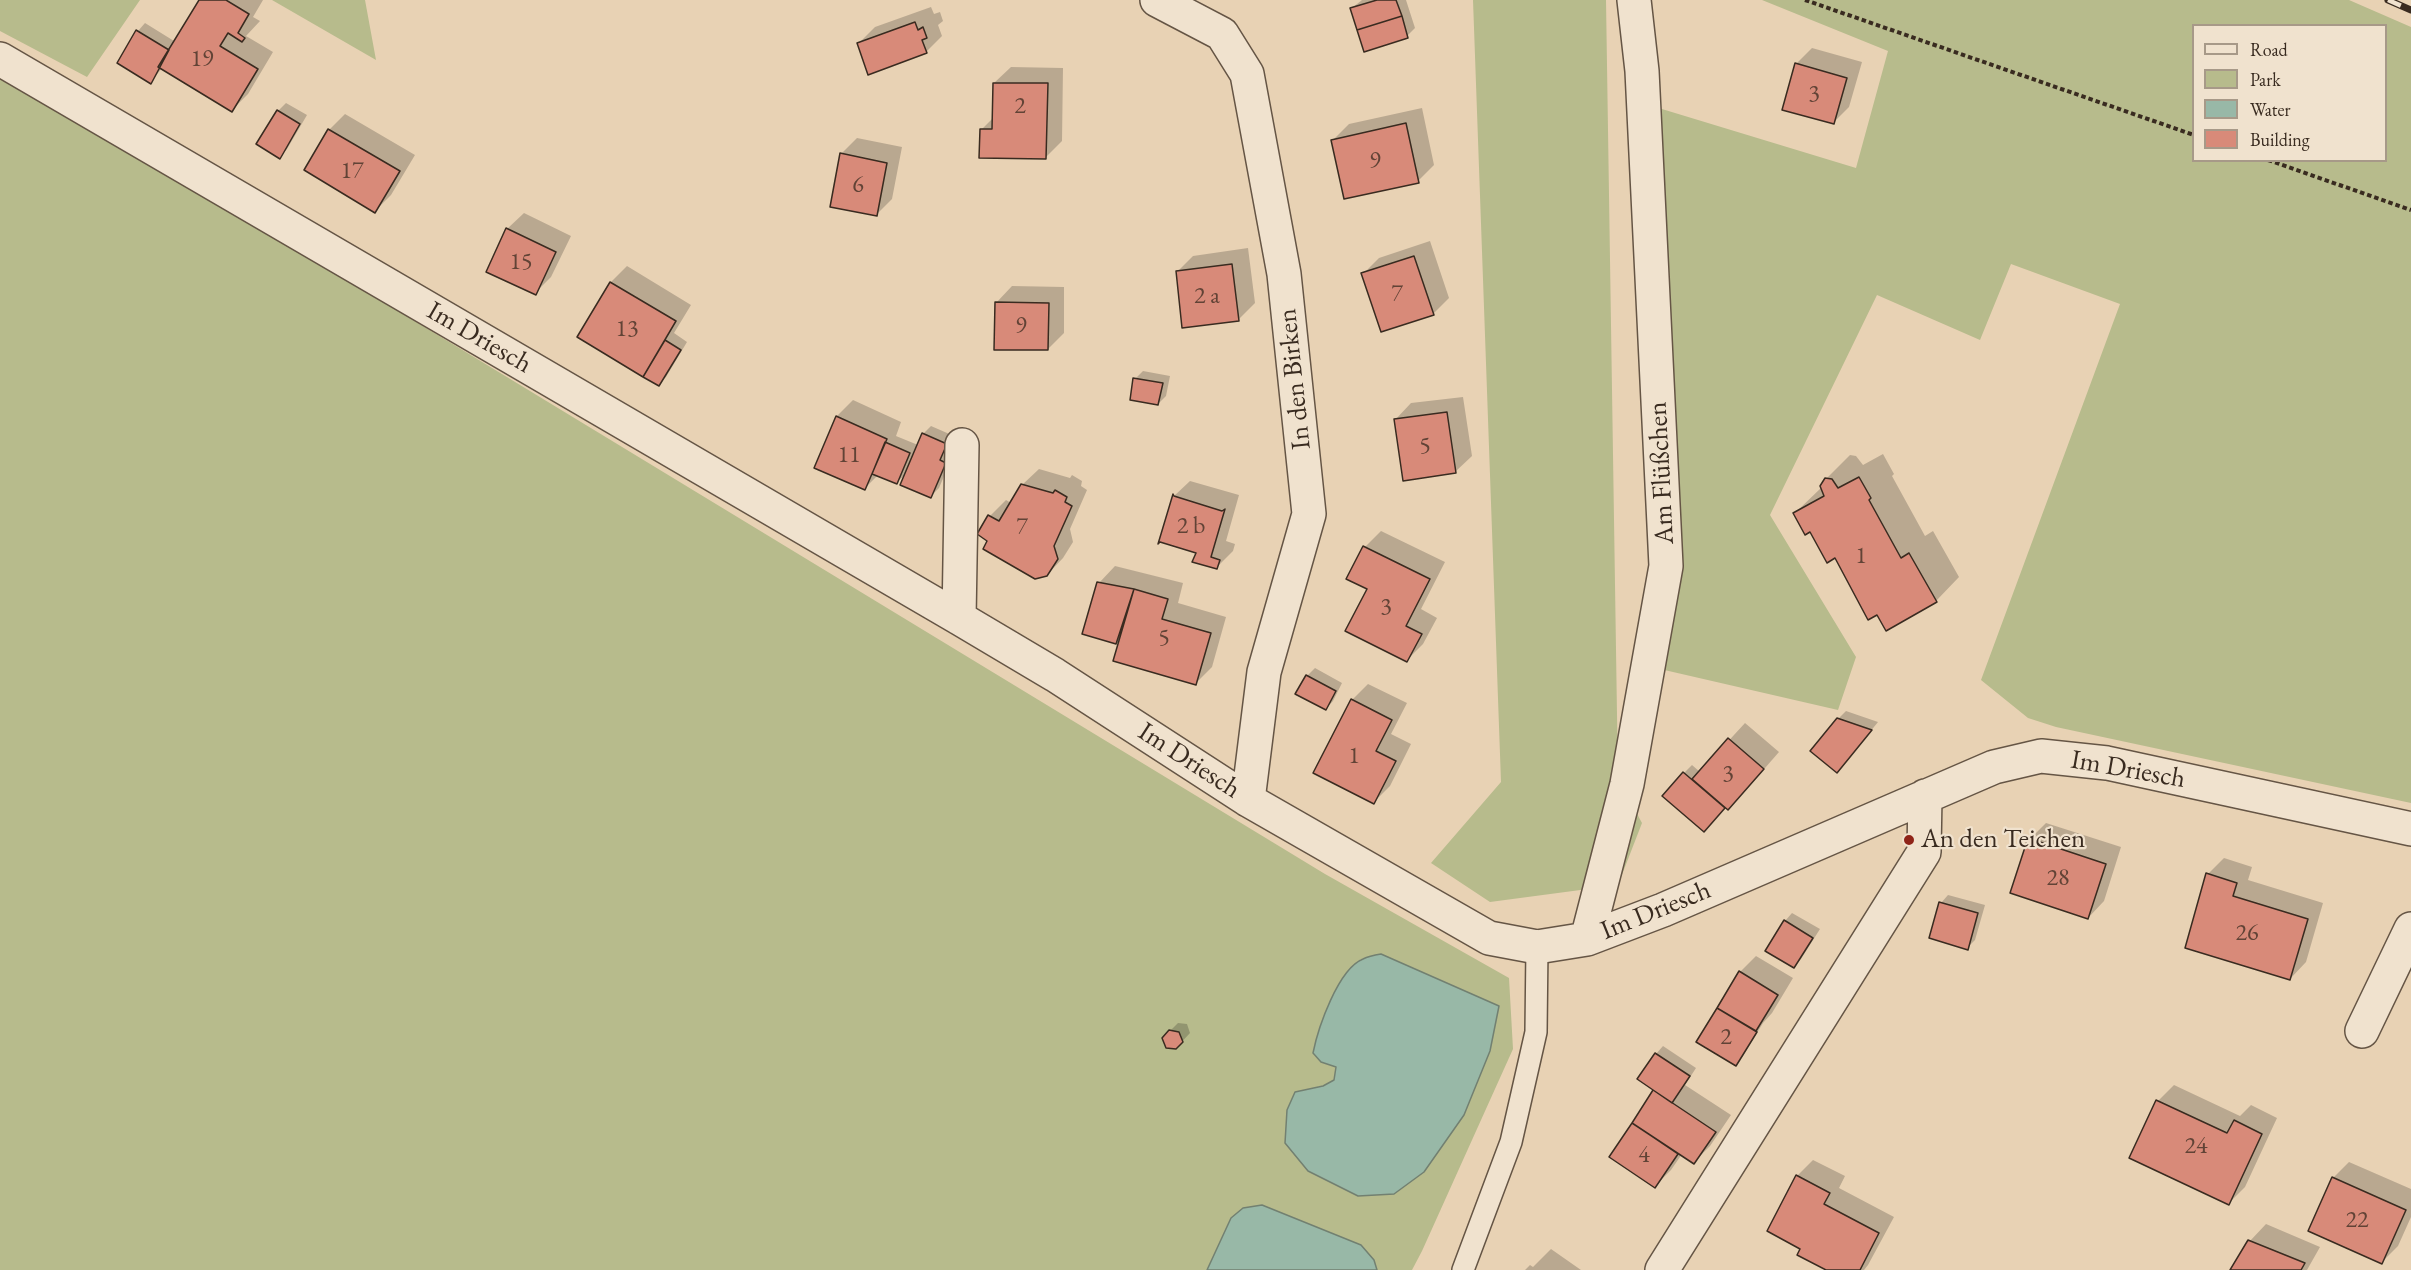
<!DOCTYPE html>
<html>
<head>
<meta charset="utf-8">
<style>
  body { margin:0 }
  #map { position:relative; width:2411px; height:1270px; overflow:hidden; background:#e8d2b4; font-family:"EB Garamond",serif }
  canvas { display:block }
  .legend { position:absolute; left:2192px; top:24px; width:195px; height:138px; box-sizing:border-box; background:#f0e2ce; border:2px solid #a79988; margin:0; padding:8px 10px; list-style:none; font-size:18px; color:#392b20 }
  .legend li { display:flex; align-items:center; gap:12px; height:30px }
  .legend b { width:30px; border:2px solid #a79988 }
</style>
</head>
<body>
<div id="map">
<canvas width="2411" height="1270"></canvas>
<ul class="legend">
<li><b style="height:8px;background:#f0e2ce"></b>Road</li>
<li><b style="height:16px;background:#b7bb8c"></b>Park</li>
<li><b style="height:16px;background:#98b8a7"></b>Water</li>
<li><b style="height:16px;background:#d88a79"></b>Building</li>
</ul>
</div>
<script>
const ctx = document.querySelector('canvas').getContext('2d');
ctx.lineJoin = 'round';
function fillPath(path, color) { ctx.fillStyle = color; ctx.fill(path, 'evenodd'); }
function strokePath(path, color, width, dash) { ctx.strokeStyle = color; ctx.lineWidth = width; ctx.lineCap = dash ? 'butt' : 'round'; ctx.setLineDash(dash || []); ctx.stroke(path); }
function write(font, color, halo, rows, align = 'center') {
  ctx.font = font + ' "EB Garamond",serif'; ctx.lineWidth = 4.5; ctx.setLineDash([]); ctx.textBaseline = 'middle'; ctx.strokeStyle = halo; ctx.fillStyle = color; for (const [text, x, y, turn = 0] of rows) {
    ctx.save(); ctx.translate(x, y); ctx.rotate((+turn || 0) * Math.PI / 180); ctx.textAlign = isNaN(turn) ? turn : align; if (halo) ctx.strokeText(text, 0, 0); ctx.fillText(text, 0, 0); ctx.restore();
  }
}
fillPath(new Path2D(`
  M0 0H140L87 77 0 31Z
  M272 0H365L376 60Z
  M1473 0H1606L1618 779 1642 823 1618 885 1490 902 1431 863 1501 782Z
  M1762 0H2349L2411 27V803L2056 727 2028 718 1981 680 2120 304 2011 264 1980 340 1877 295 1770 515 1856 657 1838 710 1660 669 1652 106 1856 168 1888 51ZM2194 26H2386V160H2194Z
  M0 77 125 145 1325 874 1509 978 1513 1049 1422 1251 1412 1270H1377L1374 1260 1231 1218 1207 1270H0ZM1361 959 1499 1006 1287 1110 1295 1092 1323 1086 1334 1080 1336 1067 1321 1062 1313 1053C1321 1017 1335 984 1361 959Z`), '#b7bb8c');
const water = new Path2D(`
  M1381 954 1499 1006 1490 1051 1464 1115 1424 1172 1394 1194 1358 1196 1308 1171 1285 1143 1287 1110 1295 1092 1323 1086 1334 1080 1336 1067 1321 1062 1313 1053C1318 1028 1338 969 1363 959 1369 956 1375 955 1381 954Z
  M1262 1205 1361 1245 1374 1260 1377 1270H1207L1231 1218 1243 1208Z`);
fillPath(water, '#98b8a7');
strokePath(water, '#728071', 1.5);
fillPath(new Path2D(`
  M200 0H263L253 17 260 21 246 36 273 52 248 94 232 110 162 68 151 82 119 62 138 31 145 23 174 41Z
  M1362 0H1406L1415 28 1407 36 1352 8Z
  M931 7 934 14 940 12 943 21 938 25 942 36 926 52 859 43 875 27Z
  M1812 48 1862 62 1849 107 1833 123 1796 64Z
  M1011 67 1063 68 1062 141 1046 157 981 130 994 117V83Z
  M286 103 307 115 287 149 280 157 278 111Z
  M1422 108 1434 165 1418 181 1333 140 1349 124Z
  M345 114 415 155 391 195 375 211 329 130Z
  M857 138 902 147 892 199 876 215 841 154Z
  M524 213 571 236 551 277 535 293 507 229Z
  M1430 241 1449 298 1433 314 1363 274 1379 258Z
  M1248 248 1255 303 1239 319 1177 272 1193 256Z
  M627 266 691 305 674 333 687 342 666 377 658 384 579 336 611 282Z
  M1012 286 1064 287V333L1048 349 996 303Z
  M1143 371 1170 376 1166 396 1158 404 1135 379Z
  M1463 397 1472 456 1455 472 1395 420 1411 403Z
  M853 400 901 422 896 436 918 445 923 434 931 426 954 436 953 455 939 488 931 496 907 473 897 482 878 475 865 488 816 467 837 416Z
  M1883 454 1894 474 1892 476 1925 536 1933 531 1959 577 1936 601 1877 613 1836 556 1795 513 1822 487 1826 479 1850 455 1856 456 1863 465Z
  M1039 469 1070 478 1072 475 1082 481 1081 486 1087 490 1070 529 1073 542 1063 558 1047 575 989 540 990 516 1006 500 1011 503 1022 485Z
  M1190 481 1239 495 1226 541 1235 544 1233 551 1217 567 1197 552 1173 497Z
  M1381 531 1445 562 1421 609 1437 618 1423 644 1407 660 1369 588 1365 547Z
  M1115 566 1183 583 1178 603 1226 617 1212 667 1196 683 1115 660 1118 643 1084 633 1099 583Z
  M1315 668 1342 683 1333 701 1326 709 1307 676Z
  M1368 684 1407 703 1391 734 1411 744 1390 786 1374 802 1315 772 1352 700Z
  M1846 711 1878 722 1845 763 1838 719Z
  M1745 723 1779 752 1744 792 1728 808 1726 806 1712 822 1684 773 1692 765 1700 772Z
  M2046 823 2121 847 2104 901 2088 918 2030 839Z
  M2224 858 2252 867 2248 880 2323 903 2306 962 2290 979 2208 874Z
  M1948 895 1985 905 1975 940 1967 948 1941 903Z
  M1792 913 1820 929 1801 959 1794 966 1785 921Z
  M1756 956 1793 978 1772 1013 1763 1023 1743 1056 1736 1064 1698 1041 1740 972Z
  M1178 1023 1187 1024 1190 1033 1176 1048 1170 1031Z
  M1663 1046 1696 1068 1685 1085 1731 1115 1710 1146 1694 1162 1682 1154 1671 1170 1655 1186 1611 1156 1655 1090 1656 1054Z
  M2174 1085 2240 1116 2251 1105 2277 1118 2245 1187 2229 1203 2158 1101Z
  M1813 1160 1845 1176 1839 1188 1894 1217 1868 1265 1864 1270H1830L1802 1248 1797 1176Z
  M2349 1162 2411 1189V1217L2398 1246 2382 1262 2333 1178Z
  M2266 1224 2320 1247 2307 1270H2232L2250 1241Z
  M1551 1249 1581 1270H1525L1530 1265 1533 1267Z`), '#0003');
const building = new Path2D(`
  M199 0H226L249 14 238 33 245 38 242 42 228 33 220 46 258 69 232 112 158 67Z
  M1377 0H1396L1402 16 1357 30 1350 8Z
  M1402 16 1408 38 1364 52 1357 30Z
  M915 22 918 30 923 27 927 38 922 40 927 53 868 75 857 43Z
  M136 30 169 50 151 84 117 63Z
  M1795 63 1847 78 1834 124 1782 110Z
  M993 83H1048L1046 159 979 158 980 129H992Z
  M277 110 300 124 280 159 256 144Z
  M1406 123 1419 183 1344 199 1331 140Z
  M328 129 400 171 375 213 304 170Z
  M840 153 887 163 877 216 830 207Z
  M506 228 556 252 536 295 486 272Z
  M1414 256 1434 315 1381 332 1361 273Z
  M1232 264 1239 321 1182 328 1176 271Z
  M610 282 676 321 643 377 577 337Z
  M995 302 1049 303 1048 350H994Z
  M665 340 681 350 659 386 643 377Z
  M1133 378 1163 383 1158 405 1130 400Z
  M1447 412 1456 473 1403 481 1394 419Z
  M836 416 887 439 865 490 814 468Z
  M922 433 947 444 940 460 946 463 931 498 900 485Z
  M885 442 910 453 897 484 872 474Z
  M1859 477 1871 498 1869 500 1901 558 1909 553 1937 602 1886 631 1877 615 1868 620 1835 558 1827 563 1810 532 1805 535 1793 513 1824 496 1820 486 1825 478 1832 479 1838 488Z
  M1021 484 1053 493 1055 490 1067 497 1065 502 1072 506 1054 546 1058 559 1047 576 1035 579 983 549 987 541 977 534 988 515 999 521Z
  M1173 494 1174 496 1222 511 1225 509 1211 557 1220 560 1217 569 1192 562 1196 553 1160 542 1158 544Z
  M1363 546 1430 579 1406 626 1422 634 1407 662 1345 631 1367 589 1346 579Z
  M1097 582 1134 589 1116 644 1082 634Z
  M1134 589 1168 599 1162 619 1211 633 1196 685 1113 661Z
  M1306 675 1336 691 1326 710 1295 694Z
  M1351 699 1392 720 1376 751 1396 761 1374 804 1313 773Z
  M1837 718 1872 730 1837 773 1810 751Z
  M1728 738 1764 769 1728 810 1692 779Z
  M1683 772 1725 808 1704 832 1662 796Z
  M2028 838 2106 864 2088 919 2010 893Z
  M2206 873 2237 883 2233 896 2308 919 2290 980 2185 948Z
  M1939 902 1978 913 1968 950 1929 938Z
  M1784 920 1813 938 1794 968 1765 951Z
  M1739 971 1778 995 1756 1031 1717 1008Z
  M1717 1008 1757 1032 1736 1066 1696 1042Z
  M1169 1030 1179 1032 1183 1042 1176 1049 1166 1048 1162 1038Z
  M1655 1053 1690 1076 1672 1103 1637 1079Z
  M1653 1090 1716 1132 1694 1164 1632 1123Z
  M2156 1100 2227 1133 2234 1120 2262 1134 2229 1205 2129 1158Z
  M1632 1123 1678 1154 1655 1188 1609 1157Z
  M1796 1175 1830 1193 1824 1204 1879 1233 1860 1270H1826L1797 1255 1800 1249 1767 1231Z
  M2332 1177 2406 1210 2382 1264 2308 1231Z
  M2248 1240 2305 1263 2301 1270H2230Z`);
fillPath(building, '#d88a79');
strokePath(building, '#392b20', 1.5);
const service = new Path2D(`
  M1463 1270 1511 1142 1536 1032 1537 947`);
const minor = new Path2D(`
  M1157 0 1222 34 1247 74 1284 274 1309 514 1264 672 1248 800
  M0 59 959 618 1055 675 1248 800 1489 938 1537 947 1587 939 1663 910 1994 767 2041 756 2107 763 2411 829
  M959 618 962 445
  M1587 939 1627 784 1666 566 1642 71 1634 0
  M2362 1031 2411 929
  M1662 1270 1924 852 1925 796`);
strokePath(service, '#655545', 24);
strokePath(minor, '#655545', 36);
strokePath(new Path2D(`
  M1805 0 2194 135
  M2268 160 2411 210`), '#392b20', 4, [4.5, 3]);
strokePath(service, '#f0e2ce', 21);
strokePath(minor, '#f0e2ce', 33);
const rail = new Path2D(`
  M2388 0 2411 10`);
strokePath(rail, '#392b20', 7);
strokePath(rail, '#f0e2ce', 4.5, [14]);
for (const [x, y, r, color] of [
  [1909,840,6,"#8f2418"]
]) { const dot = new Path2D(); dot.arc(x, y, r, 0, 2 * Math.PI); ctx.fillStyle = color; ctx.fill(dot); strokePath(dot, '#f0e2ce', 2); }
write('24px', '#614336', null, [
  ["19",202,59],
  ["3",1814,94],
  ["2",1020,106],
  ["9",1375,161],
  ["17",352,171],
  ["6",858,185],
  ["15",521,262],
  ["7",1397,294],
  ["2 a",1207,296],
  ["9",1021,326],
  ["13",627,329],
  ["5",1425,446],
  ["11",849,455],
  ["2 b",1191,526],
  ["7",1022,527],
  ["1",1861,556],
  ["3",1386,607],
  ["5",1164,638],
  ["1",1354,756],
  ["3",1728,774],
  ["28",2058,878],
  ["26",2247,933],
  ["2",1726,1037],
  ["24",2196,1146],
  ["4",1644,1155],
  ["22",2357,1220]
]);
write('27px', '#392b20', '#f0e2ce', [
  ["Im Driesch",479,338,30],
  ["In den Birken",1295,379,-96],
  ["Am Flüßchen",1662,473,-93],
  ["Im Driesch",1189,761,33],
  ["Im Driesch",2128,770,10],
  ["Im Driesch",1656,911,-22]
]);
write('27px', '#392b20', '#f0e2ce', [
  ["An den Teichen",1921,840]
], 'left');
</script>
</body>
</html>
